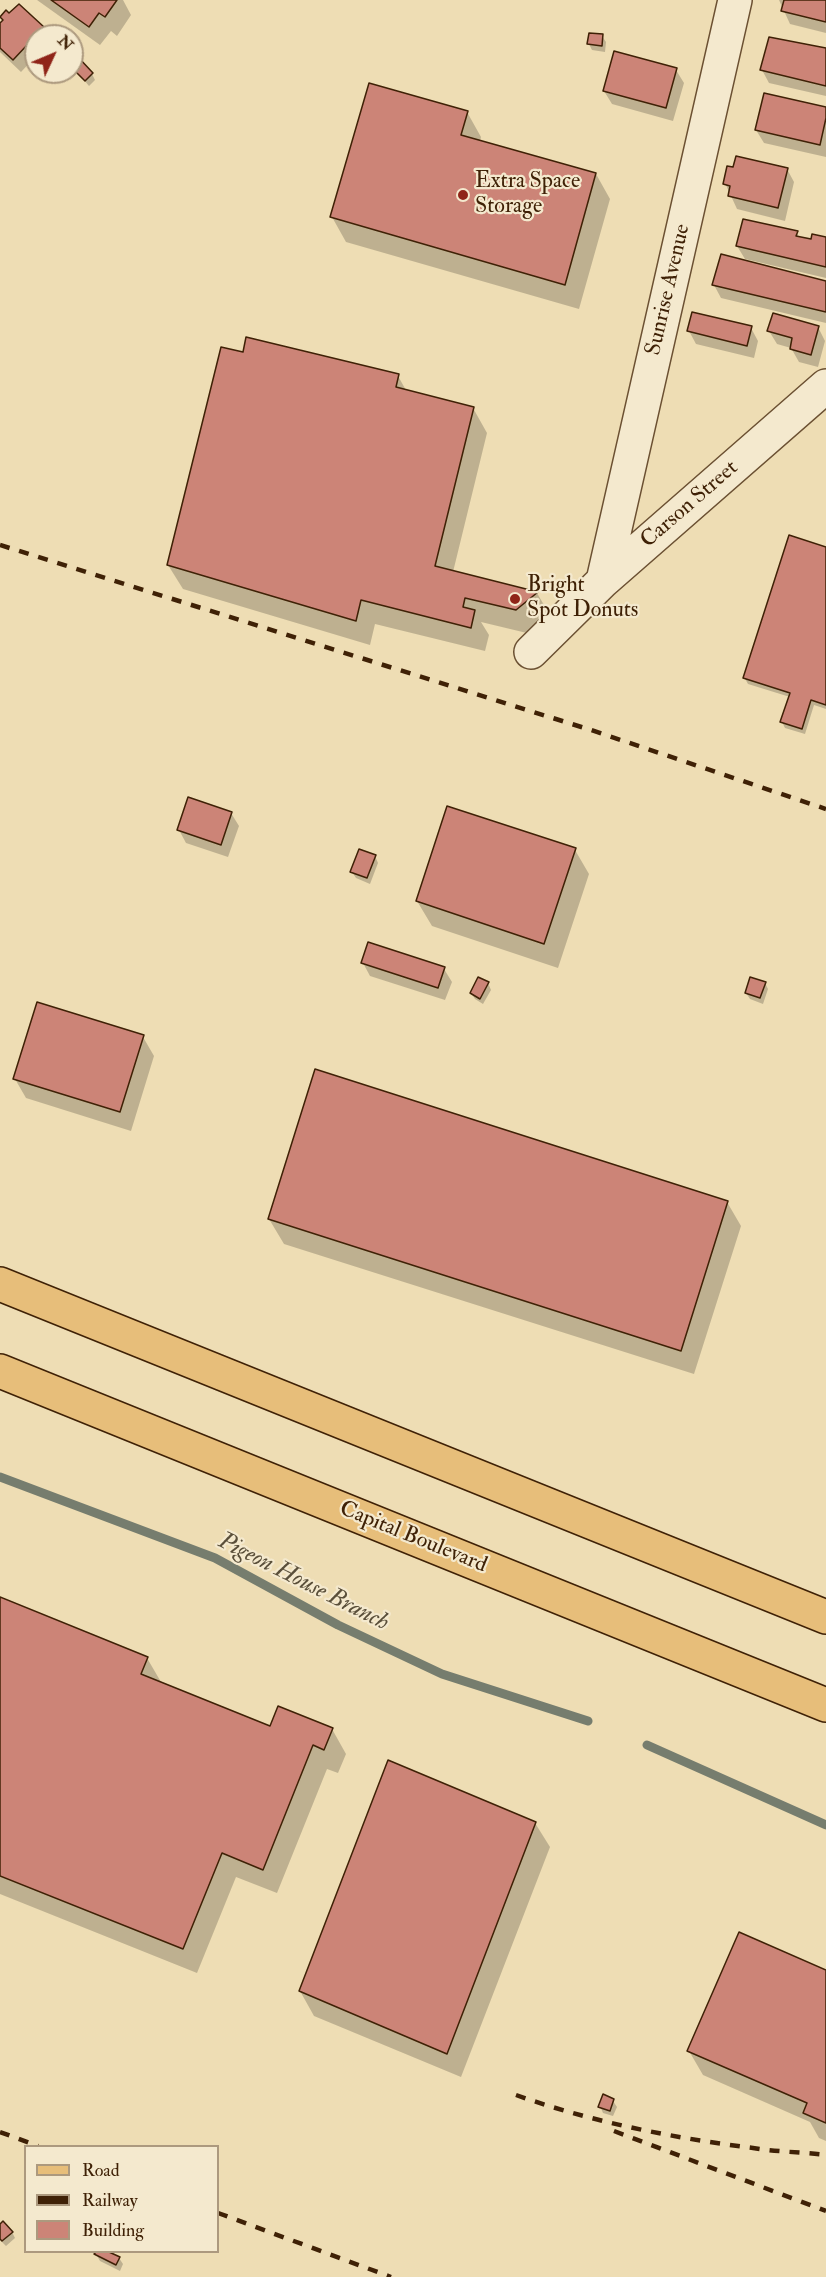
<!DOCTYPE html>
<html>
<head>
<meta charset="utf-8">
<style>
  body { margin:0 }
  #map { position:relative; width:826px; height:2277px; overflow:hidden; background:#eeddb4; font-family:"IM FELL Double Pica",serif }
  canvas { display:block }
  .legend { position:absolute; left:24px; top:2145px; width:195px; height:108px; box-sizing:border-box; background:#f4e9ce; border:2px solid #ac997e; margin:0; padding:8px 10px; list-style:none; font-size:18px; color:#3f2106 }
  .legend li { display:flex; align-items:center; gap:12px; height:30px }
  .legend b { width:30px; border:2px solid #ac997e }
  .north { position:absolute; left:24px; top:24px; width:60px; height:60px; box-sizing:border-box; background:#f4e9ce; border:2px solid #ac997e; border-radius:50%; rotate:46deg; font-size:16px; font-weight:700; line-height:24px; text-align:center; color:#3f2106 }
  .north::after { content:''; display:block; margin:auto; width:21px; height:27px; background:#8f2418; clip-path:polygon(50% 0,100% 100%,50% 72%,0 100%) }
</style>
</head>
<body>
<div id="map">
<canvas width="826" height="2277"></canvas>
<ul class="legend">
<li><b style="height:8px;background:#e7be7a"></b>Road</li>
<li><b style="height:8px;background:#3f2106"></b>Railway</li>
<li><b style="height:16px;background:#cc8477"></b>Building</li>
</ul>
<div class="north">N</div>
</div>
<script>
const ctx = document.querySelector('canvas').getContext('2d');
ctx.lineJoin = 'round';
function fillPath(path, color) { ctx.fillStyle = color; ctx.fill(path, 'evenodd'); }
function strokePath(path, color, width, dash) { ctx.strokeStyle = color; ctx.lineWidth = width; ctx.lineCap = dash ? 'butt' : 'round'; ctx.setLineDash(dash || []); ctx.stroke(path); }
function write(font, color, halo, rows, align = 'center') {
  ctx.font = font + ' "IM FELL Double Pica",serif'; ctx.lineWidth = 4.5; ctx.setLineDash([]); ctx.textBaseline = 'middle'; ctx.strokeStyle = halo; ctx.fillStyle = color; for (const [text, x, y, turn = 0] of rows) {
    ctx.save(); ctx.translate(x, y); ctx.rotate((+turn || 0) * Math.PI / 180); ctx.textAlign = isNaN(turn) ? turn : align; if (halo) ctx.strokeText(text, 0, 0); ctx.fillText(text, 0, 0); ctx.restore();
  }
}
fillPath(new Path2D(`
  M37 0H123L131 15 117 36 111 31 100 45Z
  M779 0H826V33L790 24Z
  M19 6 43 28 48 36H36V56L21 72 0 52V25Z
  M602 36 606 42 605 52 592 50 589 44Z
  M826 49V96L769 83 762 70Z
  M72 66 92 74 95 80 89 86Z
  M676 70 684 83 673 121 612 104 604 91Z
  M826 108V157L764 143 756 130Z
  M467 112 481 137 480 141 596 174 610 199 579 309 346 242 332 217Z
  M734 169H787L794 182 785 221 737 209 725 183Z
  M797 233 800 239 812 241 826 239V278L745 259 737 246Z
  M826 283V323L721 298 714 285Z
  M818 327 825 341 818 367 799 362 791 348 777 344 769 331Z
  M751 328 758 341 754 358 696 344 689 331Z
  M244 354 398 376 407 392 473 408 487 433 453 572 537 593 551 617 531 634 481 622 489 635 485 651 375 624 370 645 183 589 168 565Z
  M826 549V709L814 705 805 734 785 728 782 722 790 697 748 684 744 677Z
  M231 813 239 826 228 857 186 843 179 830Z
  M575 850 589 874 558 968 432 926 417 901Z
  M375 856 378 863 370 884 356 878 352 872Z
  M363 963 444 969 452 982 445 1000 370 976Z
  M488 983 491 990 483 1004 475 999 471 993Z
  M765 983 768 989 763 1004 750 999 746 993Z
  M143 1037 154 1056 131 1131 26 1098 15 1079Z
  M727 1202 741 1226 694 1374 284 1244 269 1219Z
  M0 1598 147 1658 161 1682 271 1728 332 1729 346 1754 338 1773 327 1769 277 1893 236 1877 197 1973 0 1894Z
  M535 1823 550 1847 461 2077 314 2016 300 1991Z
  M826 1972V2141L819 2138 810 2122 703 2075 689 2051Z
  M613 2101 617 2107 613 2116 603 2113 600 2106Z
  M0 2226 12 2232 15 2238 6 2246 0 2240Z
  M97 2252H106L119 2258 123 2264 120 2271 100 2261 96 2254Z`), '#0003');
strokePath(new Path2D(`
  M0 1477 215 1558 338 1625 442 1674 588 1721
  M647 1745 826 1825`), '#767d6e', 9);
const building = new Path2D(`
  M51 0H117L105 17 99 13 89 27Z
  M784 0H826V22L781 11Z
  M19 4 44 27 13 60 0 48V23L3 20 0 17 6 10 9 13Z
  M589 33 603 34 602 46 587 44Z
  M769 37 826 48V86L760 70Z
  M614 51 677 68 666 108 603 91Z
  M78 57 93 73 85 81 72 68V64Z
  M369 83 468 111 461 135 596 173 565 285 330 217Z
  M764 93 826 107V118L820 145 755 130Z
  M736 156 788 168 778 208 728 196 730 186 723 184 727 166 733 167Z
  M743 219 798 231 796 236 811 239 812 234 826 237V267L736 246Z
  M721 254 826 281V312L712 285Z
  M692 312 752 326 747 346 687 331Z
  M773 313 819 326 811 355 790 349 792 338 767 331Z
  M246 337 399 374 396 387 474 407 435 566 538 592 516 610 465 598 463 607 475 610 471 628 361 600 356 621 167 565 221 347 243 352Z
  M789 535 826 547V705L811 700 802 729 780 722 790 693 743 678Z
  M188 797 232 812 221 845 177 830Z
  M447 806 576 848 544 944 416 901Z
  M359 849 376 855 367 878 350 872Z
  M368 942 445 967 438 988 361 963Z
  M478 977 489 982 480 999 470 993Z
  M750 977 766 982 760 998 745 993Z
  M37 1002 144 1035 120 1112 13 1079Z
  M315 1069 728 1201 681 1351 268 1219Z
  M0 1597 148 1657 141 1674 270 1726 278 1706 333 1728 324 1750 313 1745 263 1870 222 1853 183 1949 0 1876Z
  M388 1760 536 1822 447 2054 299 1991Z
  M739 1932 826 1970V2123L803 2113 807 2103 687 2051Z
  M603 2094 614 2099 610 2111 598 2107Z
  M3 2221 13 2232 2 2241 0 2239V2224Z
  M96 2252H109L120 2257 116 2265 94 2254Z`);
fillPath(building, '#cc8477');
strokePath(building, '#3f2106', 1.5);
const minor = new Path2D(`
  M603 581 735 0
  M531 652 603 581 826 386`);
const major = new Path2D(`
  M0 1284 826 1617
  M0 1371 826 1705`);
strokePath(minor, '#6b5032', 36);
strokePath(major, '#3f2106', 36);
strokePath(minor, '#f4e9ce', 33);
strokePath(major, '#e7be7a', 33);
strokePath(new Path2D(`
  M0 545 591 730 826 809
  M516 2095C592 2122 673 2138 753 2148 777 2152 802 2152 826 2155
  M614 2131 826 2211
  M0 2132 38 2146
  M218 2213 391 2277`), '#3f2106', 4.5, [10, 10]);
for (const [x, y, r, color] of [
  [463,195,6,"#8f2418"],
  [515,599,6,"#8f2418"]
]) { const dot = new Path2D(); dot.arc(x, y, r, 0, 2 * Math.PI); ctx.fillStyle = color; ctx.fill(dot); strokePath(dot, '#f4e9ce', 2); }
write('22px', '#3f2106', '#f4e9ce', [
  ["Extra Space",475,182],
  ["Storage",475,207],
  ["Bright",527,586],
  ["Spot Donuts",527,611]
], 'left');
write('22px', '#3f2106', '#f4e9ce', [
  ["Sunrise Avenue",669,290,-77],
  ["Carson Street",690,505,-41],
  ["Capital Boulevard",413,1538,22]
]);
write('italic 24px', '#5a4f3a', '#f4e9ce', [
  ["Pigeon House Branch",303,1583,27]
]);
</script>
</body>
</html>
